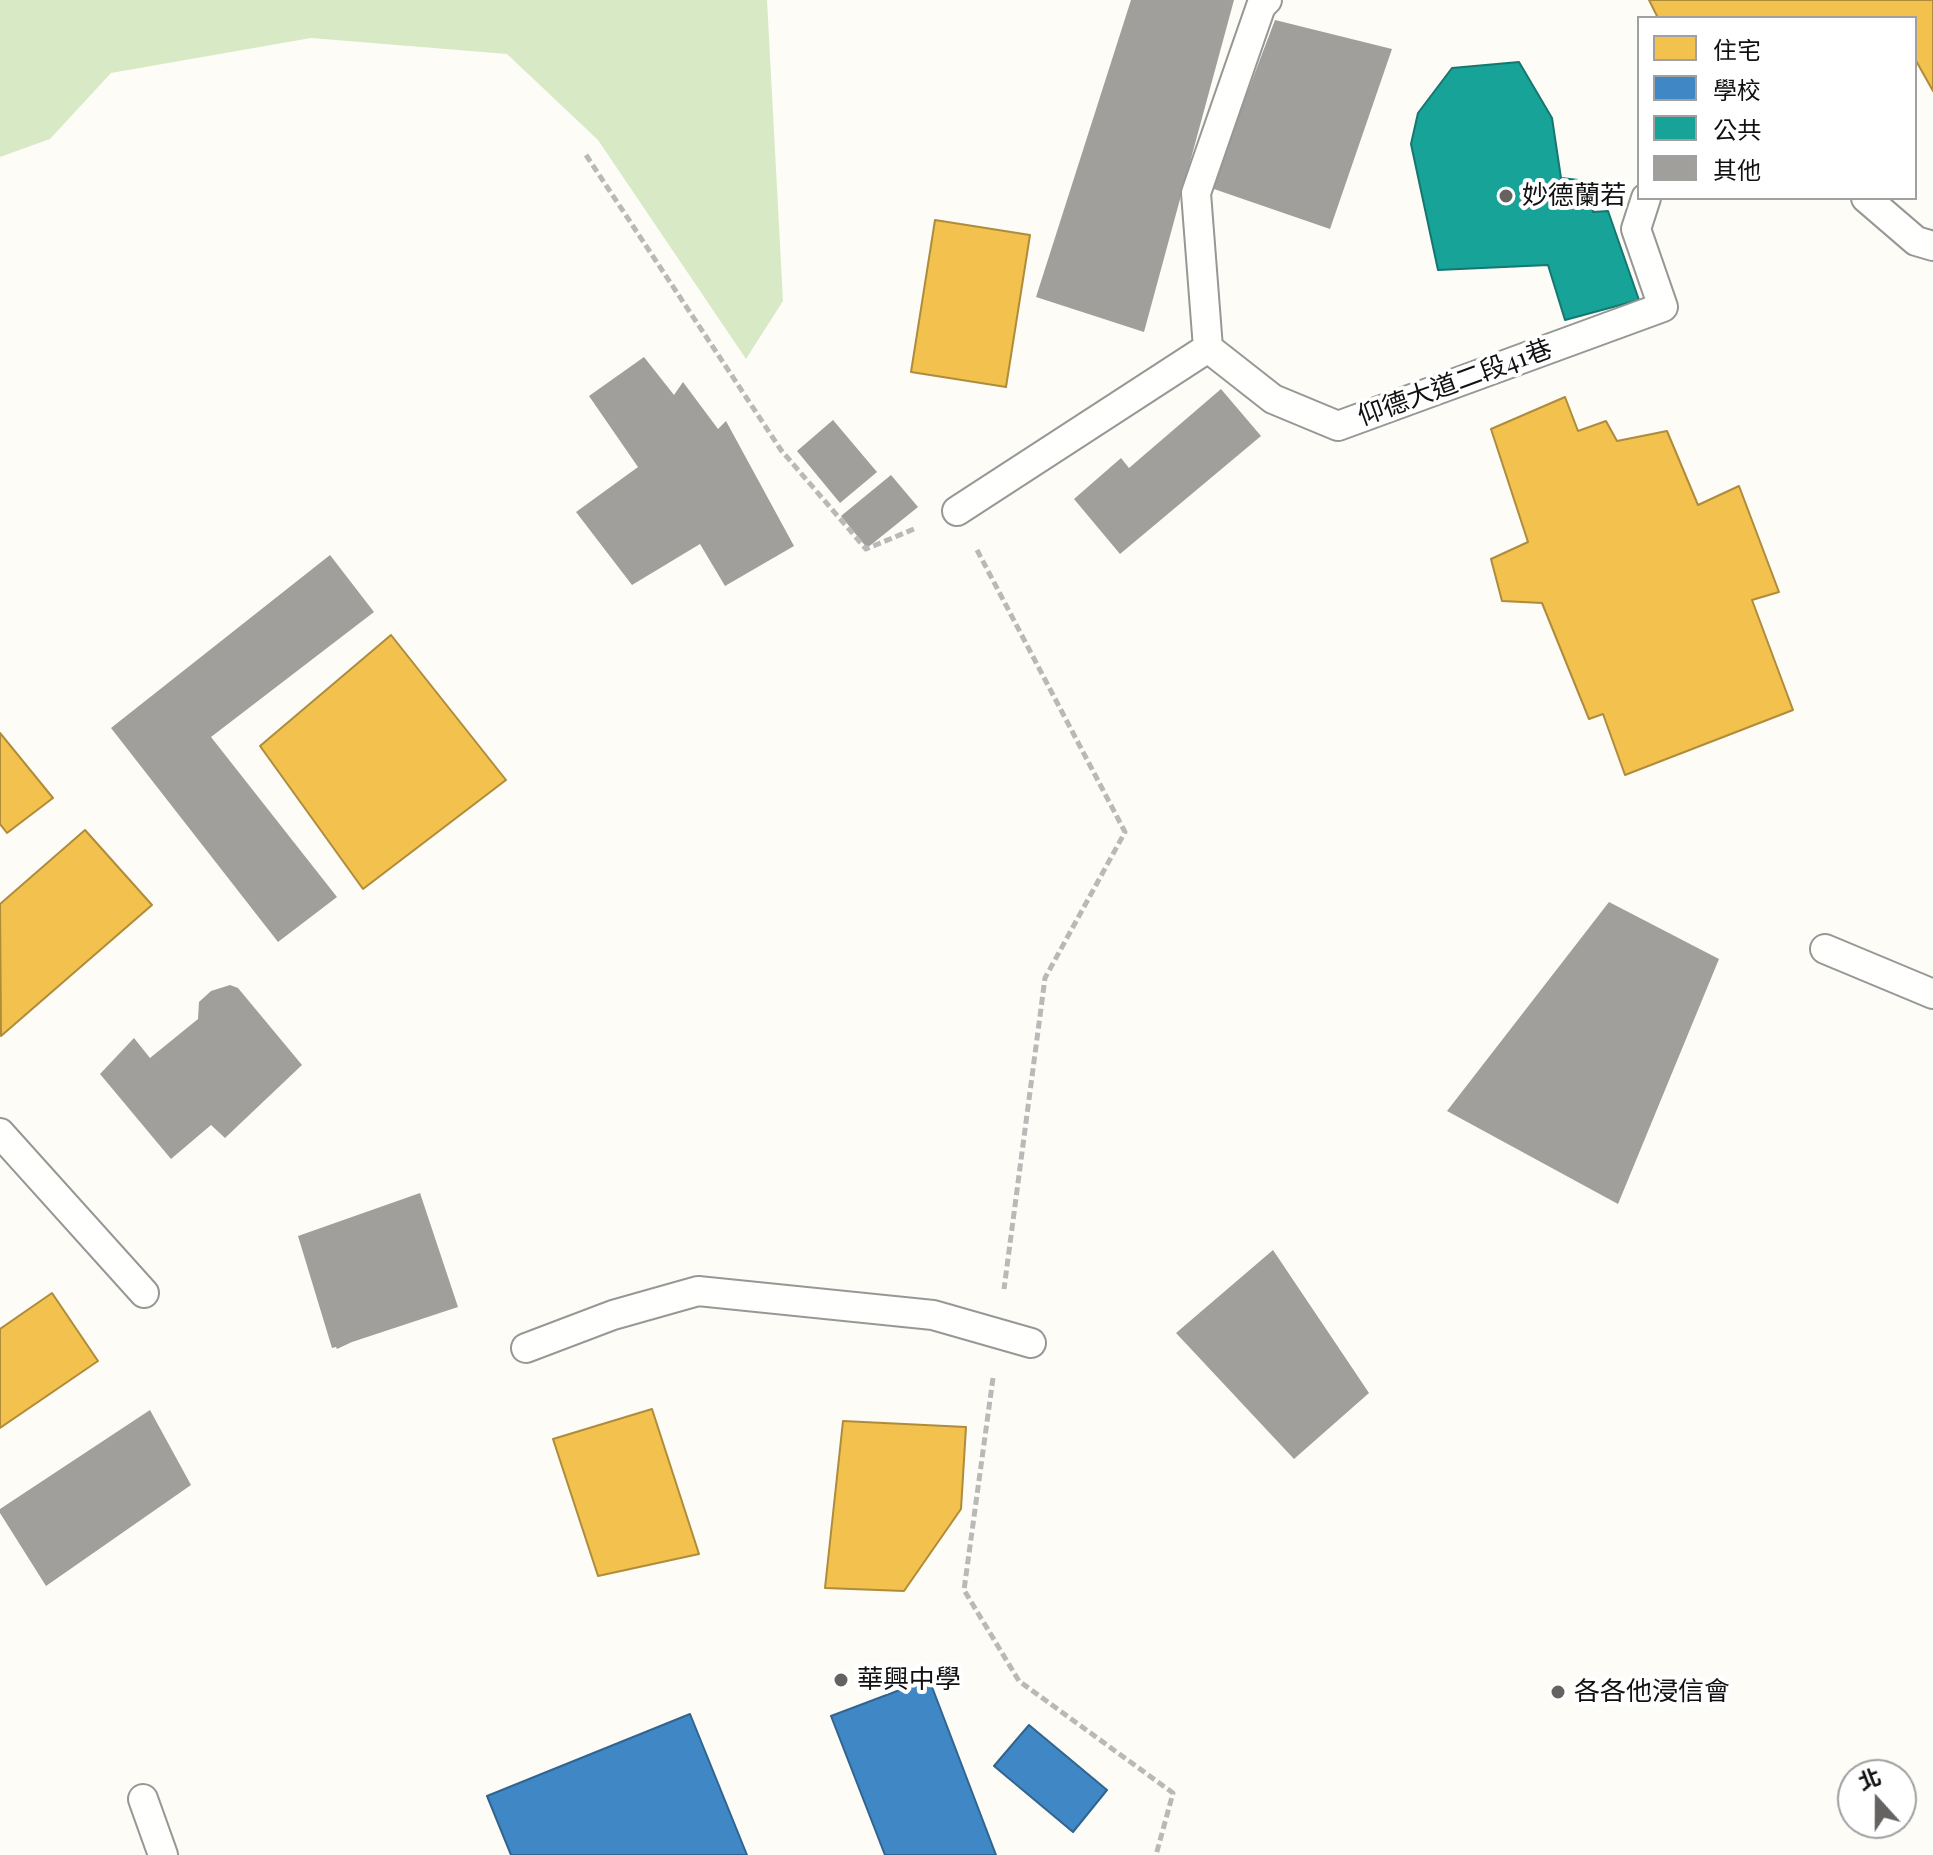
<!DOCTYPE html>
<html>
<head>
<meta charset="utf-8">
<style>
  body { margin:0 }
  #map { position:relative; width:1933px; height:1855px; overflow:hidden; background:#fdfcf7; font-family:"Playfair Display","Noto Sans TC",serif }
  canvas { display:block }
  .legend { position:absolute; left:1637px; top:16px; width:280px; height:184px; box-sizing:border-box; background:#fff; border:2px solid #a0a0a0; margin:0; padding:10px 14px; list-style:none; font-size:24px; color:#111 }
  .legend li { display:flex; align-items:center; gap:16px; height:40px }
  .legend b { width:40px; border:2px solid #a0a0a0 }
  .north { position:absolute; left:1837px; top:1759px; width:80px; height:80px; box-sizing:border-box; background:#fff; border:2px solid #a0a0a0; border-radius:50%; rotate:339deg; font-size:22px; font-weight:700; line-height:32px; text-align:center; color:#111 }
  .north::after { content:''; display:block; margin:auto; width:28px; height:36px; background:#646362; clip-path:polygon(50% 0,100% 100%,50% 72%,0 100%) }
</style>
</head>
<body>
<div id="map">
<canvas width="1933" height="1855"></canvas>
<ul class="legend">
<li><b style="height:22px;background:#f2c14e"></b>住宅</li>
<li><b style="height:22px;background:#3f88c5"></b>學校</li>
<li><b style="height:22px;background:#17a398"></b>公共</li>
<li><b style="height:22px;background:#a19f9c"></b>其他</li>
</ul>
<div class="north">北</div>
</div>
<script>
const ctx = document.querySelector('canvas').getContext('2d');
ctx.lineJoin = 'round';
function fillPath(path, color) { ctx.fillStyle = color; ctx.fill(path, 'evenodd'); }
function strokePath(path, color, width, dash) { ctx.strokeStyle = color; ctx.lineWidth = width; ctx.lineCap = dash ? 'butt' : 'round'; ctx.setLineDash(dash || []); ctx.stroke(path); }
function write(font, color, halo, rows, align = 'center') {
  ctx.font = font + ' "Playfair Display","Noto Sans TC",serif'; ctx.lineWidth = 8; ctx.setLineDash([]); ctx.textBaseline = 'middle'; ctx.strokeStyle = halo; ctx.fillStyle = color; for (const [text, x, y, turn = 0] of rows) {
    ctx.save(); ctx.translate(x, y); ctx.rotate((+turn || 0) * Math.PI / 180); ctx.textAlign = isNaN(turn) ? turn : align; if (halo) ctx.strokeText(text, 0, 0); ctx.fillText(text, 0, 0); ctx.restore();
  }
}
fillPath(new Path2D(`
  M0 0H767L783 301 746 359 598 140 507 54 311 38 111 73 50 139 0 157Z`), '#d8eac5');
const homes = new Path2D(`
  M1649 0H1933V91L1915 59V18H1658Z
  M935 220 1030 235 1006 387 911 372Z
  M1565 397 1578 431 1606 421 1617 441 1667 431 1698 505 1739 486 1779 592 1752 600 1793 710 1625 775 1603 714 1589 719 1542 603 1502 601 1491 559 1528 542 1491 429Z
  M391 635 506 780 363 889 260 746Z
  M0 733 53 798 7 833 0 824Z
  M85 830 152 905 1 1036 0 904Z
  M52 1293 98 1361 0 1428V1329Z
  M652 1409 699 1554 598 1576 553 1439Z
  M843 1421 966 1427 961 1509 904 1591 825 1588Z`);
fillPath(homes, '#f2c14e');
strokePath(homes, '#ae8c3c', 2);
const schools = new Path2D(`
  M929 1679 996 1855H885L831 1716Z
  M690 1714 747 1855H511L487 1796Z
  M1029 1725 1107 1790 1073 1832 994 1766Z`);
fillPath(schools, '#3f88c5');
strokePath(schools, '#31648f', 2);
const public = new Path2D(`
  M1519 62 1552 118 1561 178 1587 181 1593 212 1608 211 1639 300 1565 320 1548 265 1438 270 1411 144 1418 113 1452 68Z`);
fillPath(public, '#17a398');
strokePath(public, '#157770', 2);
fillPath(new Path2D(`
  M1131 0H1234L1144 332 1036 297Z
  M1275 20 1392 49 1330 229 1211 188Z
  M644 357 674 395 683 382 718 429 726 421 794 546 725 586 700 544 632 585 576 512 638 467 589 396Z
  M1221 389 1261 436 1120 554 1074 499 1121 458 1129 468Z
  M833 420 877 472 840 503 797 451Z
  M891 475 918 507 867 548 841 516Z
  M330 555 374 612 211 737 337 897 278 942 111 728Z
  M1609 902 1719 959 1618 1204 1447 1111Z
  M230 985 238 988 302 1065 225 1138 211 1125 171 1159 100 1074 134 1038 150 1058 198 1019 199 1002 211 991Z
  M420 1193 458 1307 352 1342 337 1349 336 1347 332 1348 298 1236Z
  M1273 1250 1369 1393 1294 1459 1176 1333Z
  M150 1410 191 1485 46 1586 0 1513V1509Z`), '#a19f9c');
const service = new Path2D(`
  M1866 198 1916 241 1933 246
  M1208 348 1196 193 1261 6 1267 0
  M957 511 1208 348 1273 399 1338 426 1663 307 1636 229 1646 198
  M1825 949 1933 994
  M0 1133 144 1293
  M526 1348 613 1315 698 1291 933 1315 1031 1343
  M143 1799 163 1855`);
strokePath(service, '#979795', 32);
strokePath(new Path2D(`
  M586 155 781 450 866 549 914 529
  M977 550 1125 832 1045 978 1004 1289
  M993 1378 964 1590 1019 1681 1173 1793 1156 1855`), '#b9b9b8', 5, [8, 4]);
strokePath(service, '#fffffe', 28);
for (const [x, y, r, color] of [
  [1506,196,8,"#646362"],
  [841,1680,8,"#646362"],
  [1558,1692,8,"#646362"]
]) { const dot = new Path2D(); dot.arc(x, y, r, 0, 2 * Math.PI); ctx.fillStyle = color; ctx.fill(dot); strokePath(dot, '#fff', 3); }
write('26px', '#111', '#fff', [
  ["妙德蘭若",1522,196],
  ["華興中學",857,1680],
  ["各各他浸信會",1574,1692]
], 'left');
write('26px', '#111', '#fff', [
  ["仰德大道二段41巷",1455,383,-20]
]);
</script>
</body>
</html>
